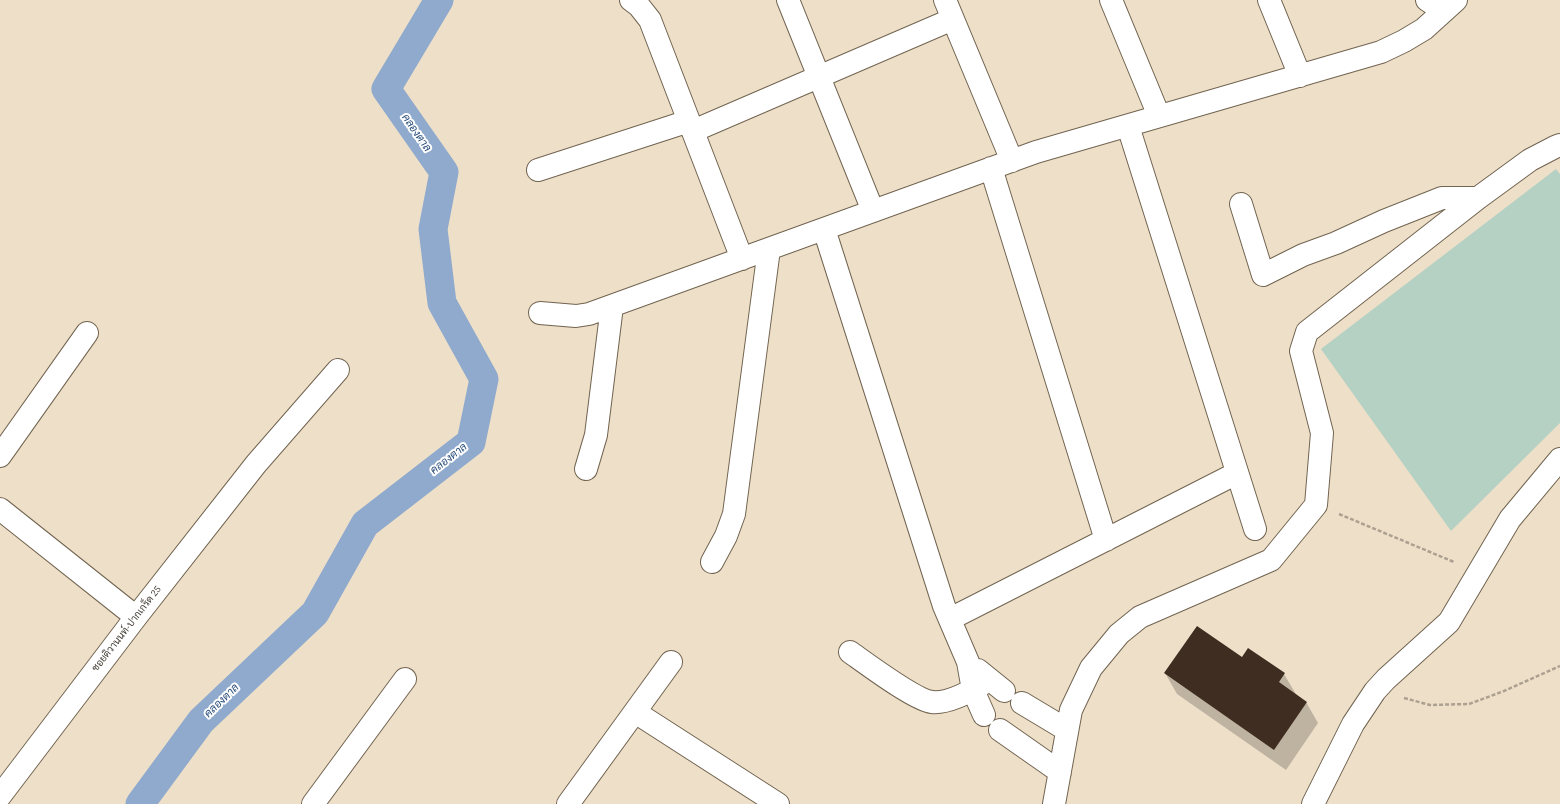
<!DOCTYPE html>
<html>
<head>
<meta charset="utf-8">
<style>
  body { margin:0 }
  canvas { display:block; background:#eedfc9 }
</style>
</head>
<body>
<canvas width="1560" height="804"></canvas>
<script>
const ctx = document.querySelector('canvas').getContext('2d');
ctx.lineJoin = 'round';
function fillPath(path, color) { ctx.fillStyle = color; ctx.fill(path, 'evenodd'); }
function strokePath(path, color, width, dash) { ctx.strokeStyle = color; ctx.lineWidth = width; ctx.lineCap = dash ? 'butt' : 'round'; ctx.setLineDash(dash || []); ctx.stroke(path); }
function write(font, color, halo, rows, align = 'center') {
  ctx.font = font + ' "Source Serif 4",Sarabun,serif'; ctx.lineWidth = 4; ctx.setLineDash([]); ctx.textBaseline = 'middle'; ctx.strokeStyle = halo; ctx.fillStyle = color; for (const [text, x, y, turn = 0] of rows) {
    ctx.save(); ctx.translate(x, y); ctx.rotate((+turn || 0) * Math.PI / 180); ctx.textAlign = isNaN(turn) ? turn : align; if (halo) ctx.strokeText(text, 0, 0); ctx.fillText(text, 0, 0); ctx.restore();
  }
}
fillPath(new Path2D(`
  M1556 169 1560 174V423L1451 531 1321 349Z`), '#b5d1c3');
fillPath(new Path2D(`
  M1243 659 1284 674 1297 696 1306 702 1318 723 1286 770 1177 694 1165 673Z`), '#0003');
strokePath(new Path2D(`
  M140 804 201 721 315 613 365 524 471 442 484 379 442 303 433 229 444 172 386 89 439 0`), '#8faacc', 29);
fillPath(new Path2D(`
  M1197 626 1242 657 1248 648 1285 673 1279 682 1307 702 1274 750 1164 673Z`), '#3e2d20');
const minor = new Path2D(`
  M631 0 639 6 650 20 742 259
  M788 0 873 211
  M945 0 1012 161
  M1111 0 1159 116
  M1269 0 1300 76
  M1427 0 1444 11
  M1128 126 1255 529
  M693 131 953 19
  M991 168 1106 540
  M538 170 689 121
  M1241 204 1263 275 1303 255 1336 243 1384 221 1442 198H1478L1530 160 1555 147 1560 145
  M824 229 944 606 968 662 973 690 984 715
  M540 313 576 316 589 314 1036 152 1381 52 1404 41 1424 29 1456 0
  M0 456 87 333
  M586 469 596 435 612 306
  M0 509 136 617
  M712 562 726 536 734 514 769 249
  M950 619 1237 473
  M850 652C867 664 915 700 932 702 950 704 975 689 989 680
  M978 670 1004 691
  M1022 703 1067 730
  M635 712 778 804
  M1000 730 1060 772
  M0 796 136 617 256 464 338 370
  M313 804 405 679
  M568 804 671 662
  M1054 804 1071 710 1091 668 1119 634 1140 617 1271 560 1316 505 1322 433 1301 351 1307 332 1478 198
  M1313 804 1353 724 1375 691 1386 679 1449 622 1510 519 1560 459`);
strokePath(minor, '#716450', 24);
strokePath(new Path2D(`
  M1339 514 1454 562
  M1404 698 1430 705 1469 704 1504 691 1560 666`), '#aca190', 2.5, [4, 2]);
strokePath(minor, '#fff', 22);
write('10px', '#413b32', '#fff', [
  ["ซอยติวานนท์-ปากเกร็ด 25",127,629,-52]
]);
write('italic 11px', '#264b79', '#fff', [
  ["คลองตาล",416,133,55],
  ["คลองตาล",449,459,-38],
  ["คลองตาล",222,701,-44]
]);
</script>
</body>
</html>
